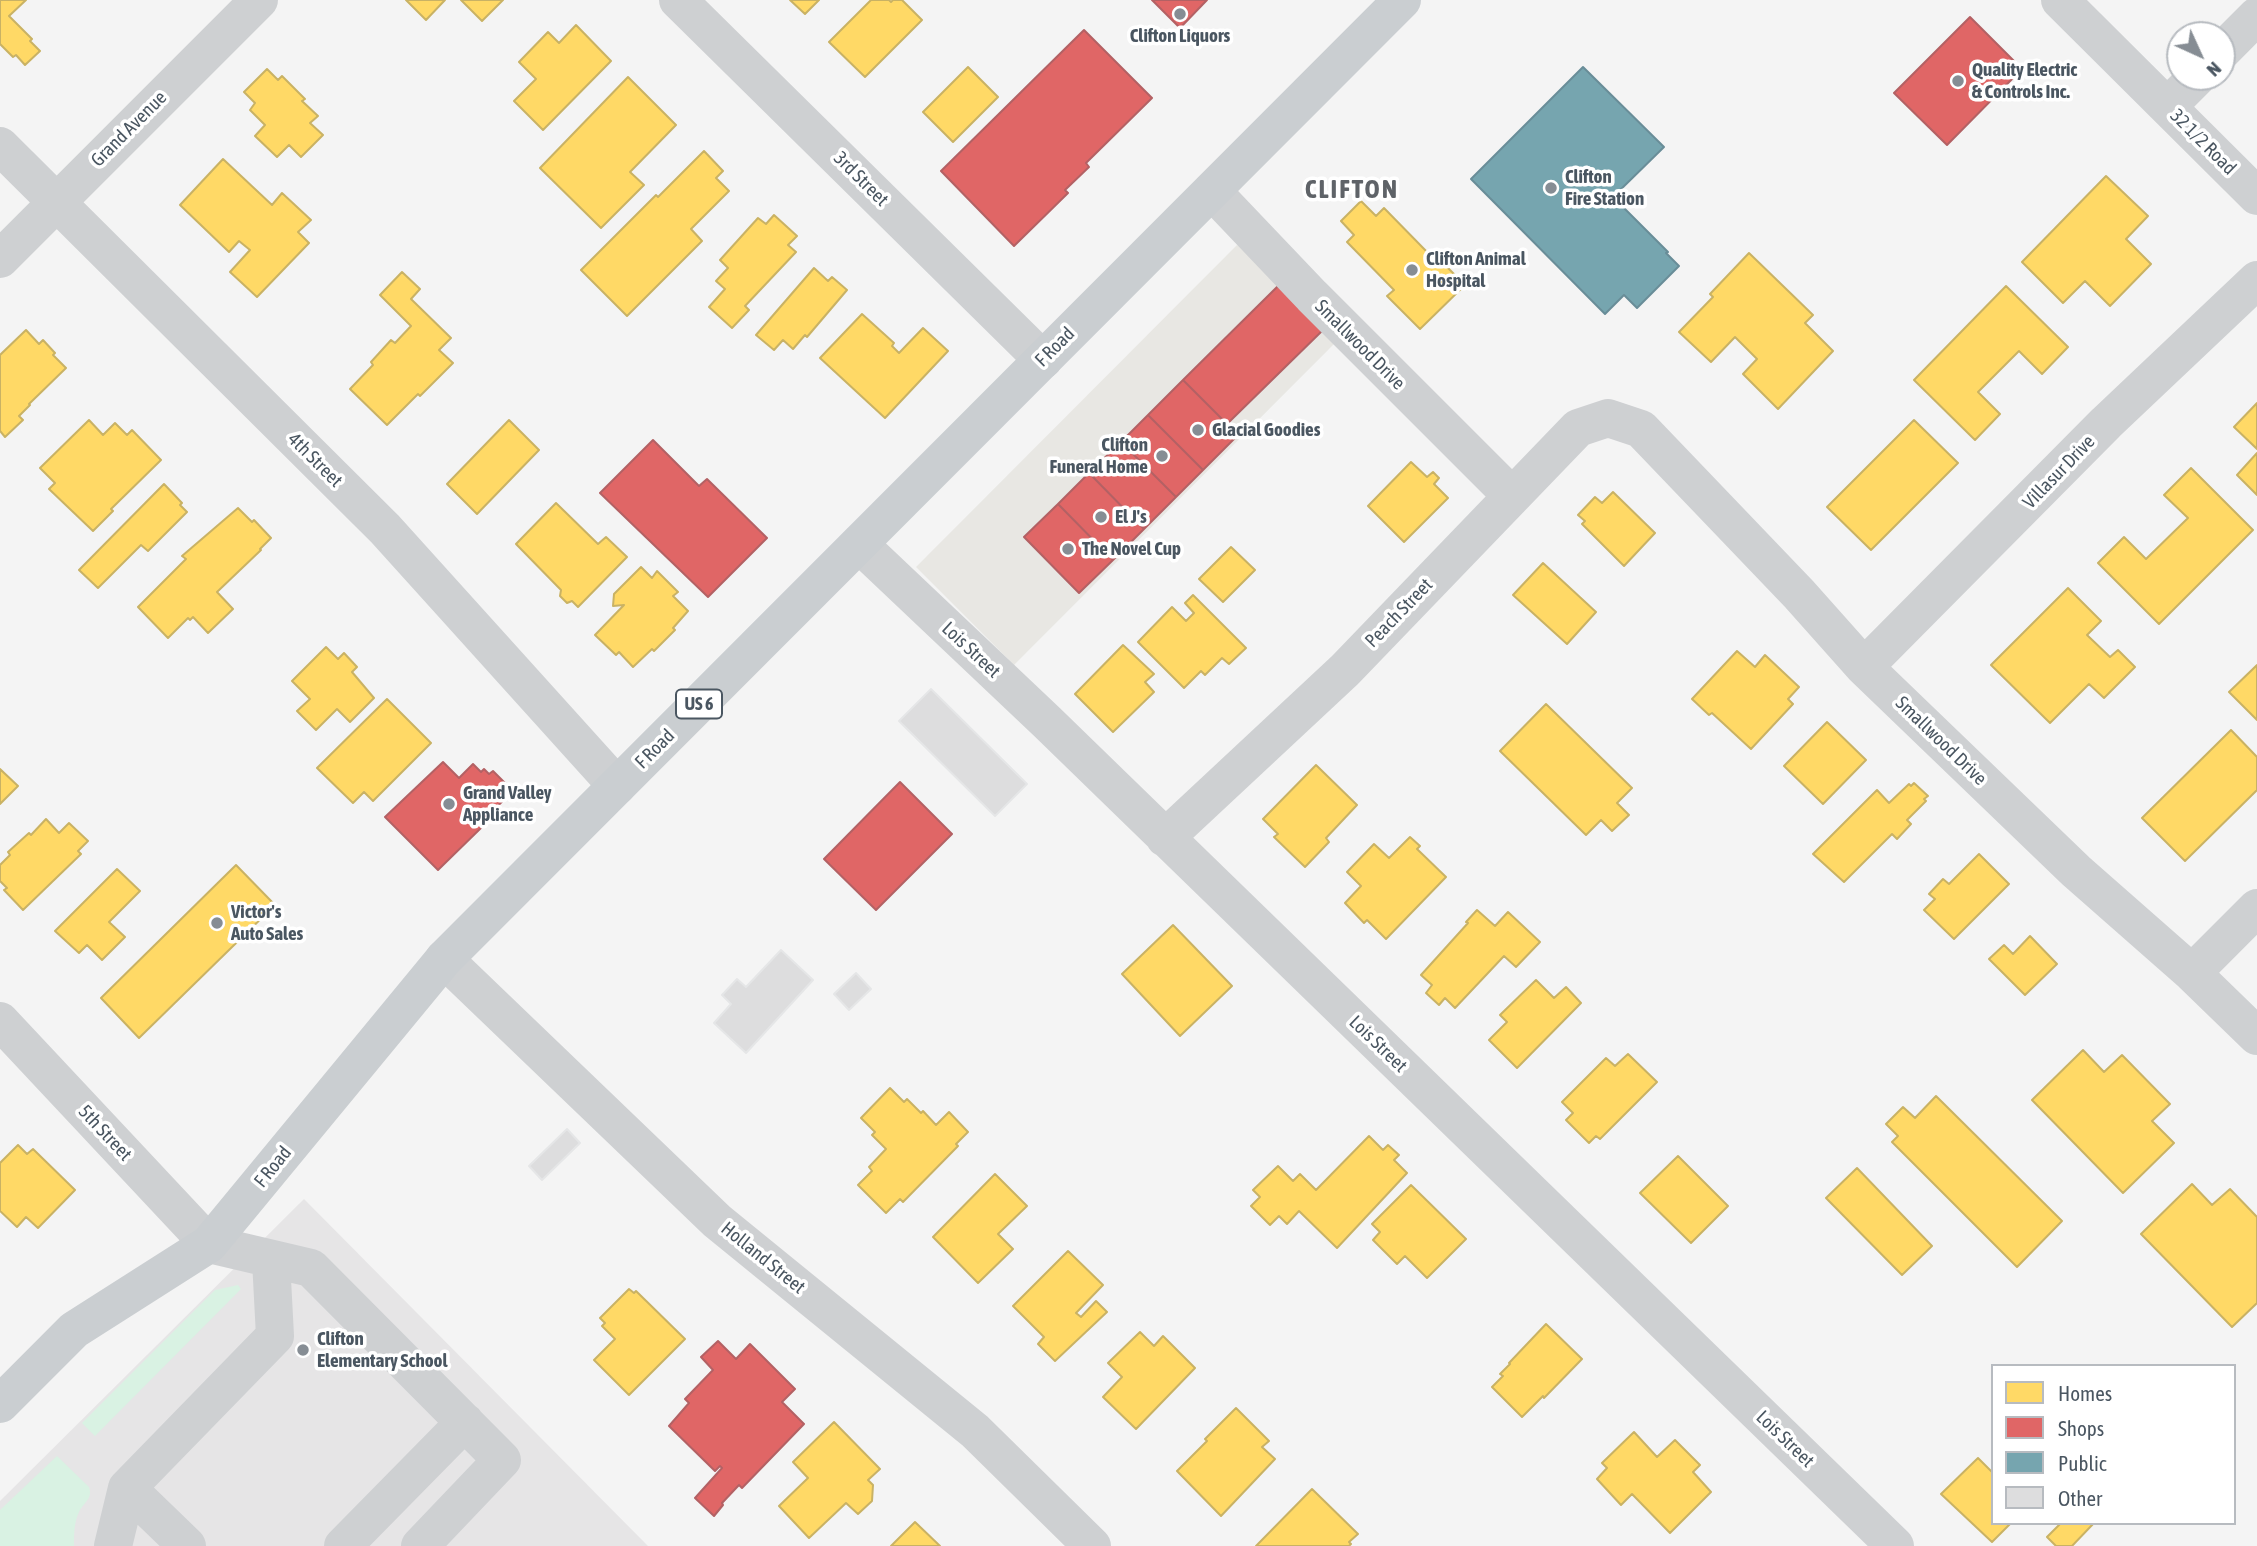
<!DOCTYPE html>
<html>
<head>
<meta charset="utf-8">
<style>
  body { margin:0 }
  #map { position:relative; width:2257px; height:1546px; overflow:hidden; background:#f4f4f4; font-family:"Asap Condensed",sans-serif }
  canvas { display:block }
  .legend { position:absolute; left:1991px; top:1364px; width:245px; height:161px; box-sizing:border-box; background:#fff; border:2px solid #b7bbc0; margin:0; padding:9px 12px; list-style:none; font-size:21px; color:#4a5661 }
  .legend li { display:flex; align-items:center; gap:14px; height:35px }
  .legend b { width:35px; border:2px solid #b7bbc0 }
  .north { position:absolute; left:2166px; top:21px; width:70px; height:70px; box-sizing:border-box; background:#fff; border:2px solid #b7bbc0; border-radius:50%; rotate:135deg; font-size:19px; font-weight:700; line-height:28px; text-align:center; color:#4a5661 }
  .north::after { content:''; display:block; margin:auto; width:24px; height:32px; background:#868d94; clip-path:polygon(50% 0,100% 100%,50% 72%,0 100%) }
</style>
</head>
<body>
<div id="map">
<canvas width="2257" height="1546"></canvas>
<ul class="legend">
<li><b style="height:19px;background:#ffd966"></b>Homes</li>
<li><b style="height:19px;background:#e06666"></b>Shops</li>
<li><b style="height:19px;background:#76a5af"></b>Public</li>
<li><b style="height:19px;background:#ddddde"></b>Other</li>
</ul>
<div class="north">N</div>
</div>
<script>
const ctx = document.querySelector('canvas').getContext('2d');
ctx.lineJoin = 'round';
function fillPath(path, color) { ctx.fillStyle = color; ctx.fill(path, 'evenodd'); }
function strokePath(path, color, width, dash) { ctx.strokeStyle = color; ctx.lineWidth = width; ctx.lineCap = dash ? 'butt' : 'round'; ctx.setLineDash(dash || []); ctx.stroke(path); }
function write(font, color, halo, rows, align = 'center') {
  ctx.font = font + ' "Asap Condensed",sans-serif'; ctx.lineWidth = 7; ctx.setLineDash([]); ctx.textBaseline = 'middle'; ctx.strokeStyle = halo; ctx.fillStyle = color; for (const [text, x, y, turn = 0] of rows) {
    ctx.save(); ctx.translate(x, y); ctx.rotate((+turn || 0) * Math.PI / 180); ctx.textAlign = isNaN(turn) ? turn : align; if (halo) ctx.strokeText(text, 0, 0); ctx.fillText(text, 0, 0); ctx.restore();
  }
}
fillPath(new Path2D(`
  M1237 245 1249 250 1339 339 1014 665 916 567Z`), '#e8e7e3');
fillPath(new Path2D(`
  M304 1199 648 1546H0V1501Z`), '#e6e5e6');
fillPath(new Path2D(`
  M238 1285 241 1289 95 1436 82 1423 215 1290Z
  M57 1456 89 1487C93 1499 84 1502 79 1512 74 1522 74 1535 74 1546H0V1510Z`), '#d9f2e3');
const homes = new Path2D(`
  M0 0H26L9 16 32 39 30 41 40 51 25 65 16 55 13 57 0 44Z
  M406 0H445L426 20Z
  M461 0H503L482 21Z
  M790 0H819L805 14Z
  M871 0H889L891 2 893 0H902L922 20 865 77 829 42Z
  M576 25 611 61 543 130 514 101 536 79 519 62 548 32 559 43Z
  M968 67 998 97 953 142 923 112Z
  M267 69 278 80 282 76 305 99 302 101 318 116 310 123 323 135 301 157 289 145 277 157 255 136 265 125 250 110 255 103 244 92Z
  M628 77 676 125 630 172 644 185 601 228 540 168Z
  M704 151 723 171 716 178 729 191 691 229 702 241 627 316 581 270 656 195 658 197Z
  M223 159 272 205 282 193 311 220 298 232 309 243 257 297 230 272 250 250 239 241 229 252 180 205Z
  M2106 176 2148 216 2126 239 2151 264 2110 306 2085 281 2063 303 2022 262Z
  M1361 201 1376 216 1384 208 1430 255 1432 252 1465 285 1420 329 1387 296 1394 290 1347 242 1354 235 1341 221Z
  M774 215 797 236 788 245 796 252 745 306 749 310 732 328 709 307 725 289 716 281 728 268 720 260 758 218 766 224Z
  M1749 253 1813 315 1805 323 1833 351 1778 409 1743 374 1757 359 1735 337 1711 362 1679 332 1713 297 1710 294Z
  M814 268 828 281 832 277 847 290 807 337 805 335 793 349 783 340 774 350 756 335Z
  M402 272 420 289 411 299 451 338 439 350 453 363 420 396 418 394 387 425 350 389 373 365 371 362 391 340 395 343 411 326 380 295Z
  M2006 286 2068 347 2042 374 2019 351 1978 392 2000 414 1975 440 1914 380Z
  M862 314 894 343 892 346 899 353 923 328 948 351 885 418 820 358Z
  M26 330 39 344 43 340 55 353 53 355 66 368 29 404 30 405 19 416 23 420 5 437 0 431V355Z
  M2257 403V449L2234 427Z
  M89 420 103 435 115 423 127 435 132 430 161 460 111 509 113 511 93 531 49 489 55 483 40 468Z
  M509 420 539 450 477 514 447 484Z
  M1914 420 1958 463 1871 550 1827 507Z
  M2257 453V495L2237 475Z
  M1411 462 1427 477 1433 472 1439 478 1434 484 1448 498 1404 542 1368 506Z
  M2191 468 2253 530 2159 624 2098 563 2124 537 2146 559 2188 518 2164 495Z
  M164 484 182 503 180 505 187 512 148 551 141 545 98 588 79 570Z
  M1613 492 1655 533 1624 566 1582 524 1585 521 1578 515 1595 497 1602 503Z
  M556 503 598 544 606 537 627 557 578 607 572 601 567 603 560 596 561 590 516 544Z
  M238 508 252 522 254 520 271 538 260 549 261 550 217 592 233 609 208 633 193 617 190 620 188 618 168 638 138 607 186 559 182 556Z
  M1231 547 1255 570 1223 602 1199 579Z
  M1543 563 1596 612 1567 644 1513 595Z
  M641 567 652 578 657 571 678 592 673 596 688 611 673 628 675 630 654 651 652 649 633 667 619 652 616 655 595 635 624 605 613 606 614 594Z
  M2068 588 2101 621 2087 635 2110 657 2118 650 2135 667 2104 698 2089 684 2050 723 1991 665Z
  M1193 595 1246 648 1229 664 1222 658 1205 675 1201 671 1184 688 1138 642 1172 607 1186 621 1194 613 1185 603Z
  M1123 645 1154 674 1145 682 1154 692 1113 732 1075 694Z
  M326 647 338 659 344 653 357 667 352 672 374 698 350 722 337 709 316 730 297 711 310 699 292 681Z
  M1737 651 1755 667 1765 655 1799 687 1788 699 1793 704 1751 749 1712 713 1709 715 1692 699Z
  M2257 665V720L2229 692Z
  M387 699 431 743 373 801 364 792 353 803 317 768Z
  M1546 704 1632 788 1617 803 1629 815 1612 831 1601 820 1586 835 1500 751Z
  M1827 722 1866 760 1823 804 1784 766Z
  M2231 730 2257 757V790L2185 861 2142 818Z
  M1316 765 1357 805 1326 838 1329 842 1305 867 1274 837 1278 834 1263 819Z
  M0 769 18 786 0 804Z
  M1914 783 1928 796 1924 799 1926 801 1907 820 1911 824 1897 839 1892 834 1844 882 1813 854 1877 790 1889 803 1909 784 1911 786Z
  M46 819 59 833 69 823 88 841 78 851 81 854 23 910 4 890 7 888 0 881V865L10 855 8 852 29 833 31 835Z
  M1410 837 1420 846 1417 849 1446 877 1386 939 1367 920 1364 923 1345 903 1361 886 1347 872 1374 844 1389 858Z
  M1979 854 2009 884 1954 939 1924 910 1935 899 1929 894 1943 879 1949 884Z
  M236 865 275 905 139 1038 101 998Z
  M117 869 140 891 109 922 125 937 102 960 87 945 79 953 55 931Z
  M1477 910 1495 926 1508 912 1540 942 1516 967 1504 956 1455 1008 1445 998 1439 1005 1426 993 1432 985 1421 975 1468 923 1466 922Z
  M1173 925 1232 986 1180 1036 1122 974Z
  M2030 936 2057 964 2025 995 1989 959 2004 945 2013 954Z
  M1536 980 1554 998 1566 987 1581 1003 1517 1068 1489 1040 1507 1022 1500 1015Z
  M2083 1050 2104 1072 2122 1055 2170 1104 2152 1121 2174 1143 2123 1193 2032 1100Z
  M1628 1054 1657 1082 1600 1139 1596 1136 1589 1143 1566 1120 1573 1113 1562 1102 1606 1058 1615 1066Z
  M890 1088 904 1102 907 1099 921 1113 923 1111 936 1125 949 1112 968 1132 956 1144 958 1146 903 1202 900 1199 886 1213 858 1185 872 1171 869 1167 886 1149 872 1135 875 1132 861 1118Z
  M1936 1096 2062 1221 2017 1267 1892 1142 1898 1136 1886 1124 1903 1107 1915 1118Z
  M1369 1136 1383 1150 1388 1145 1399 1155 1394 1160 1407 1173 1337 1248 1299 1211 1287 1224 1279 1216 1270 1225 1251 1206 1260 1197 1253 1190 1278 1166 1293 1181 1300 1174 1316 1190Z
  M18 1145 27 1154 33 1149 75 1190 38 1228 26 1217 17 1227 0 1211V1163Z
  M1678 1156 1728 1206 1691 1243 1640 1193Z
  M1857 1168 1932 1246 1902 1275 1826 1198Z
  M995 1174 1027 1206 998 1234 1013 1249 978 1283 933 1237Z
  M2192 1184 2212 1205 2230 1189 2257 1217V1303L2232 1327 2141 1234Z
  M1411 1185 1466 1239 1427 1278 1405 1256 1397 1264 1373 1240 1380 1232 1372 1224Z
  M1068 1251 1103 1285 1076 1313 1081 1317 1096 1301 1107 1312 1055 1361 1038 1344 1044 1337 1013 1306Z
  M629 1289 634 1293 636 1291 685 1339 629 1395 594 1360 615 1339 602 1326 605 1323 600 1318Z
  M1546 1324 1582 1359 1544 1398 1543 1396 1522 1417 1492 1387 1503 1376 1500 1374 1510 1364 1509 1363Z
  M1140 1332 1154 1346 1163 1336 1195 1368 1136 1429 1103 1397 1122 1377 1108 1363Z
  M1236 1408 1269 1441 1262 1447 1275 1459 1221 1516 1177 1471 1207 1441 1205 1439Z
  M834 1422 880 1469 868 1480 873 1485 872 1501 858 1514 846 1503 809 1538 779 1506 808 1478 793 1462Z
  M1634 1432 1657 1457 1675 1440 1700 1465 1693 1472 1711 1492 1670 1533 1632 1494 1621 1505 1597 1479 1607 1468 1602 1463Z
  M1978 1458 1993 1473V1523H2011L1992 1542 1941 1494Z
  M1312 1489 1358 1534 1349 1542 1351 1544 1349 1546H1256Z
  M915 1522 940 1546H891Z
  M2061 1523H2094L2072 1546H2056L2047 1537Z`);
fillPath(homes, '#ffd966');
strokePath(homes, '#c9b264', 2);
const shops = new Path2D(`
  M1152 0H1207L1180 28Z
  M1970 17 2022 69 1947 145 1894 93Z
  M1084 30 1152 98 1086 163 1089 167 1065 190 1068 193 1014 246 941 171Z
  M1278 286 1323 330 1227 424 1183 380Z
  M1183 380 1238 435 1203 470 1148 415Z
  M1148 415 1203 470 1176 497 1121 442Z
  M653 440 699 486 707 479 767 538 708 597 600 493Z
  M1121 442 1176 497 1144 529 1089 473Z
  M1089 473 1144 529 1113 560 1058 504Z
  M1058 504 1113 560 1079 593 1024 537Z
  M443 762 459 778 473 764 481 772 484 769 489 774 493 771 513 791 479 824 482 827 438 870 385 817Z
  M900 782 952 834 876 910 824 859Z
  M718 1341 736 1359 750 1344 795 1389 782 1402 804 1424 742 1488 739 1485 722 1503 723 1505 714 1516 695 1498 722 1468 720 1466 715 1471 669 1426 689 1403 685 1399 713 1370 701 1357Z`);
fillPath(shops, '#e06666');
strokePath(shops, '#b36164', 2);
const public = new Path2D(`
  M1583 67 1664 147 1613 197 1668 252 1666 253 1679 266 1637 308 1624 295 1605 314 1471 179Z`);
fillPath(public, '#76a5af');
strokePath(public, '#698d98', 2);
const building = new Path2D(`
  M931 689 1027 784 995 816 899 721Z
  M781 950 813 980 746 1053 714 1023 731 1004 722 995 737 979 746 987Z
  M856 973 871 989 849 1010 834 994Z
  M567 1129 580 1143 542 1180 529 1166Z`);
fillPath(building, '#ddddde');
strokePath(building, '#e5e6e7', 2);
strokePath(new Path2D(`
  M678 0 1043 360
  M2060 0 2257 196
  M2222 51 2257 16
  M2168 106 2197 77
  M0 146 385 529 617 786
  M1212 191 1312 296 1512 496
  M0 259 259 0
  M859 544 1047 722 1895 1546
  M1864 667 2106 423 2257 280
  M1165 838 1345 670 1578 428 1608 418 1641 429 1799 594 1864 667 2076 871 2192 973 2257 1036
  M444 959 717 1221 975 1431 1092 1546
  M2192 973 2257 908
  M0 1021 209 1244 311 1268 502 1460 420 1546
  M127 1488 187 1546
  M113 1546 127 1488 275 1336 271 1260
  M343 1546 465 1422`), '#ced0d2', 38);
strokePath(new Path2D(`
  M0 1404 74 1330 209 1244 444 959 1402 0`), '#caced1', 38);
for (const [x, y, r, color] of [
  [1180,14,7,"#868d94"],
  [1958,81,7,"#868d94"],
  [1551,188,7,"#868d94"],
  [1412,270,7,"#868d94"],
  [1198,430,7,"#868d94"],
  [1162,456,7,"#868d94"],
  [1101,517,7,"#868d94"],
  [1068,549,7,"#868d94"],
  [449,804,7,"#868d94"],
  [217,923,7,"#868d94"],
  [303,1350,7,"#868d94"]
]) { const dot = new Path2D(); dot.arc(x, y, r, 0, 2 * Math.PI); ctx.fillStyle = color; ctx.fill(dot); strokePath(dot, '#fff', 2.5); }
for (const [x, y, w] of [
  [699,704,46]
]) { const box = new Path2D(); box.roundRect(x - w / 2, y - 14.5, w, 29, 5); ctx.fillStyle = '#fff'; ctx.fill(box); strokePath(box, '#4a5661', 2); }
write('bold 18px', '#4a5661', null, [
  ["US 6",699,704]
]);
write('bold 19px', '#4a5661', '#fff', [
  ["Clifton Liquors",1180,36,"center"],
  ["Quality Electric",1972,70],
  ["& Controls Inc.",1972,92],
  ["Clifton",1565,177],
  ["Fire Station",1565,199],
  ["Clifton Animal",1426,259],
  ["Hospital",1426,281],
  ["Glacial Goodies",1212,430],
  ["Clifton",1148,445,"right"],
  ["Funeral Home",1148,467,"right"],
  ["El J's",1115,517],
  ["The Novel Cup",1082,549],
  ["Grand Valley",463,793],
  ["Appliance",463,815],
  ["Victor's",231,912],
  ["Auto Sales",231,934],
  ["Clifton",317,1339],
  ["Elementary School",317,1361]
], 'left');
write('19px', '#4a5661', '#fff', [
  ["Grand Avenue",129,129,-45],
  ["32 1/2 Road",2203,142,45],
  ["3rd Street",861,179,45],
  ["Smallwood Drive",1360,345,45],
  ["F Road",1055,347,-45],
  ["4th Street",315,460,45],
  ["Villasur Drive",2059,472,-46],
  ["Peach Street",1399,613,-46],
  ["Lois Street",971,650,43],
  ["Smallwood Drive",1941,741,44],
  ["F Road",655,749,-45],
  ["Lois Street",1378,1044,44],
  ["5th Street",105,1133,47],
  ["F Road",273,1167,-51],
  ["Holland Street",763,1258,39],
  ["Lois Street",1785,1439,44]
]);
ctx.letterSpacing = '2px';
write('bold 26px', '#5f6368', '#fff', [
  ["CLIFTON",1352,190]
]);
ctx.letterSpacing = '0px';
</script>
</body>
</html>
